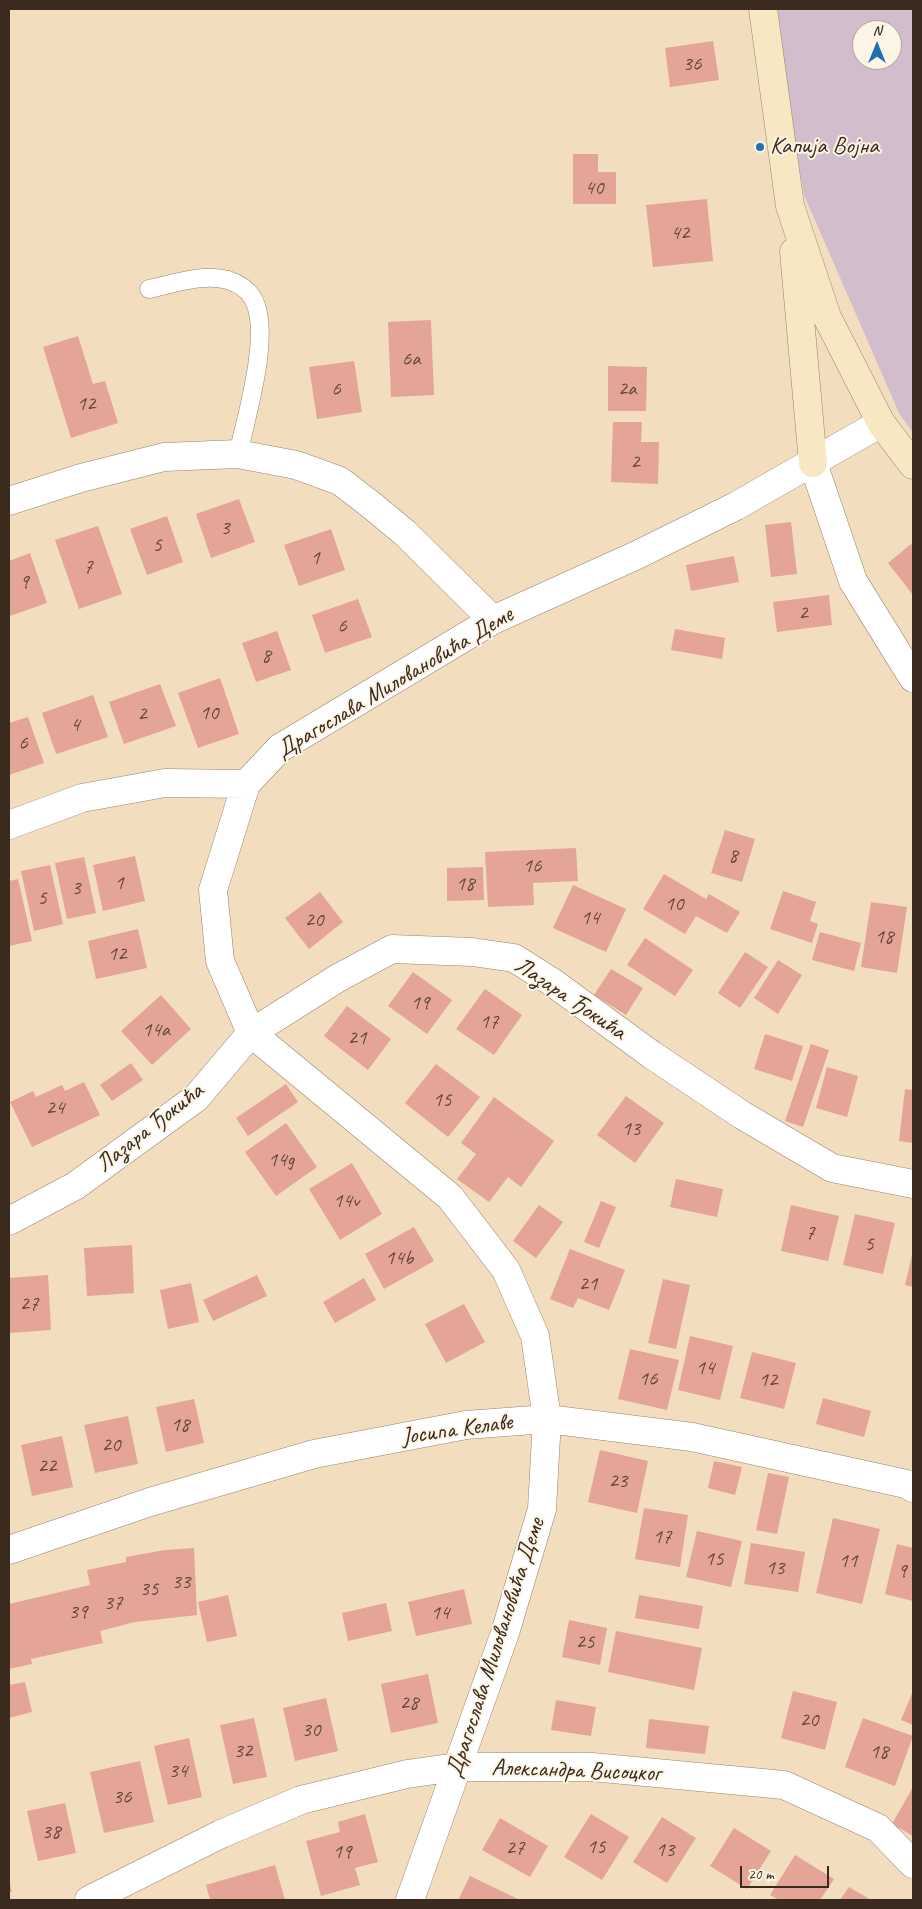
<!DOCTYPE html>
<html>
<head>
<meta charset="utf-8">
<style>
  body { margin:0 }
  #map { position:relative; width:922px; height:1909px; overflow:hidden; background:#f2ddbe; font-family:Caveat,sans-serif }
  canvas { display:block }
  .frame { position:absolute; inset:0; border:10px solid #3b2a1e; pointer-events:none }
  .north { position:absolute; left:852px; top:20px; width:50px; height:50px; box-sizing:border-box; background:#fcf5e5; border:1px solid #afa495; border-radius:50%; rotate:0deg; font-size:14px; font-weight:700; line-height:20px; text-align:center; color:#3b2a1e }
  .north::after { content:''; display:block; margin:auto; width:18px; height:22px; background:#1f6fb2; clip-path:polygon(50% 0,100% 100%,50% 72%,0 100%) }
  .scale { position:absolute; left:740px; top:1866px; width:89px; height:22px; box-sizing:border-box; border:2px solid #3b2a1e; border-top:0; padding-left:6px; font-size:15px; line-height:18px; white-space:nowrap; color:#3b2a1e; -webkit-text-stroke:4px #fcf5e5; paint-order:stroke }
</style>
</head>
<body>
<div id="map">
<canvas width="922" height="1909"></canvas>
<div class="frame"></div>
<div class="north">N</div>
<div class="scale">20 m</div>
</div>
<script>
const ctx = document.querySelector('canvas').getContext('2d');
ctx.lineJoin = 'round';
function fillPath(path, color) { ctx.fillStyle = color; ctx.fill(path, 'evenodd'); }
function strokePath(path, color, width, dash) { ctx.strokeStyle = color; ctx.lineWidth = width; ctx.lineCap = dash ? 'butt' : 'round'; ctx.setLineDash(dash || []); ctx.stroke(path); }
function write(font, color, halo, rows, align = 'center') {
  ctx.font = font + ' Caveat,sans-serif'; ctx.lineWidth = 4; ctx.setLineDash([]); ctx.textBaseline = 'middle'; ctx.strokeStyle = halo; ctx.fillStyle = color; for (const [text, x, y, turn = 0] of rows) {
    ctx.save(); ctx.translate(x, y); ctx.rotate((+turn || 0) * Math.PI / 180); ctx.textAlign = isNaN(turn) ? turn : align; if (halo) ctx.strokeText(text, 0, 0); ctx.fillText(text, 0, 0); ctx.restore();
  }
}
fillPath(new Path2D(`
  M772 9H913V433L899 413 804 195ZM862 30H892V60H862Z`), '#d1bdcb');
fillPath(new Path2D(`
  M713 41 719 80 670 87 665 48Z
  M573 154H598V172H616V204H573Z
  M707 199 713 261 653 267 646 205Z
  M431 320 434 395 391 397 388 322Z
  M78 336 93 384 105 381 118 423 71 438 43 347Z
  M354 361 362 412 317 419 309 367Z
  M608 366 647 367 646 411H608Z
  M613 422H642L641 442H659L658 484 611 482Z
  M239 499 255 542 211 558 196 514Z
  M167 516 183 562 147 575 130 529Z
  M791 522 797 574 771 577 765 525Z
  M98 526 122 594 79 609 55 540Z
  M331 529 345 570 299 586 284 545Z
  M911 544 913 547V595L888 563Z
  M30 553 47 603 10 616 9 561Z
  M734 556 739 582 691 591 686 565Z
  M829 595 832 625 777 632 773 602Z
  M358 599 372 637 325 653 312 615Z
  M675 629 725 638 722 659 671 650Z
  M277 631 291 670 256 682 242 643Z
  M220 678 239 734 198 748 178 693Z
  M160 684 176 726 124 744 109 702Z
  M93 695 108 737 56 754 42 713Z
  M28 717 44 763 9 775V723Z
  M725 830 755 839 742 882 711 873Z
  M576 848 578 881 533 883 534 905 488 907 485 852Z
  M135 856 145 901 103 911 93 865Z
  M84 857 96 913 67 919 55 863Z
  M50 865 63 924 34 931 21 871Z
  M483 867 484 900 447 901V868Z
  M664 874 706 899 709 894 740 912 727 933 696 916 685 934 643 909Z
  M18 879 32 941 9 946V881Z
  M573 885 626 909 606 952 553 928Z
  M783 891 816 902 810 921 818 924 812 943 770 929Z
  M320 892 343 922 309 949 285 918Z
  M871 902 907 907 897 973 861 967Z
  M138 929 147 968 96 979 88 941Z
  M820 932 861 943 854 971 812 960Z
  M645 938 693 970 675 996 627 965Z
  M745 952 768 967 740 1008 718 993Z
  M778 960 802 975 778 1014 754 998Z
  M611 969 643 988 626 1015 594 995Z
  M413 972 452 1000 427 1034 388 1006Z
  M485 989 522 1015 494 1055 456 1029Z
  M161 995 191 1029 152 1065 121 1031Z
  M347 1006 391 1039 368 1070 324 1036Z
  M765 1034 803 1046 792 1081 754 1069Z
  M811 1044 829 1050 803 1127 785 1121Z
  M131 1063 143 1080 112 1101 100 1085Z
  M436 1064 480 1097 448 1137 405 1103Z
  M827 1067 858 1076 847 1117 816 1108Z
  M84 1082 100 1115 32 1147 10 1102 33 1091 36 1097 62 1085 65 1091Z
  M286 1084 298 1102 248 1136 236 1118Z
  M905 1089 913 1090V1143L899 1141Z
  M626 1096 664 1123 635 1163 597 1135Z
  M494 1097 554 1141 521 1187 508 1177 489 1202 457 1179 476 1154 461 1143Z
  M286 1123 317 1167 276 1196 245 1152Z
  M352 1163 382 1214 340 1240 309 1189Z
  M676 1179 723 1189 717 1217 670 1207Z
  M601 1201 616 1207 599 1248 584 1242Z
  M539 1205 563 1222 536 1258 513 1241Z
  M791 1205 839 1216 828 1261 781 1251Z
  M855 1214 895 1223 883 1274 843 1265Z
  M414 1227 434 1261 384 1289 365 1254Z
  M132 1245 134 1293 87 1296 84 1248Z
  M570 1249 625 1270 609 1310 578 1298 573 1308 550 1299Z
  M913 1251V1287L905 1285Z
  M48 1275 51 1330 9 1333V1278Z
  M257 1275 267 1296 213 1321 203 1300Z
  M364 1278 376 1300 335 1323 323 1302Z
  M663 1279 690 1285 676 1349 648 1343Z
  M191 1283 199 1322 168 1329 160 1290Z
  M464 1304 485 1342 446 1363 425 1324Z
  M690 1336 733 1346 720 1400 678 1390Z
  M630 1349 679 1360 667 1410 618 1399Z
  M752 1352 796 1363 784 1409 740 1398Z
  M823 1398 871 1411 864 1437 816 1424Z
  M194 1399 204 1443 166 1452 156 1407Z
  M128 1416 138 1464 95 1473 84 1425Z
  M62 1436 73 1487 32 1496 21 1445Z
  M600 1450 648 1461 637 1513 588 1502Z
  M714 1461 742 1467 735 1495 708 1488Z
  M768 1473 789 1477 777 1534 756 1530Z
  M644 1508 688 1515 680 1567 635 1559Z
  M833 1518 880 1529 862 1604 816 1593Z
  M697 1531 742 1541 731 1587 686 1577Z
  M751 1543 805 1552 798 1592 744 1584Z
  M897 1544 913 1548V1601L885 1594Z
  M194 1548 197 1615 135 1622 100 1631 103 1643 31 1659 32 1664 9 1669V1604L90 1585 87 1570 126 1562V1557L165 1550Z
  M464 1589 472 1624 416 1636 408 1602Z
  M228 1595 237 1636 207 1642 198 1602Z
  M639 1595 703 1606 699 1629 635 1618Z
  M386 1603 392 1631 348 1641 342 1613Z
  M569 1620 607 1628 600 1665 562 1657Z
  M616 1631 702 1648 694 1690 608 1672Z
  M428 1674 438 1723 391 1733 381 1684Z
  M25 1682 32 1712 9 1718V1685Z
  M793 1691 837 1702 825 1750 781 1738Z
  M913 1691V1725L901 1720Z
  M326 1698 338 1751 295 1761 283 1708Z
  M556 1700 596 1707 591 1736 551 1730Z
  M254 1718 267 1777 233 1784 220 1725Z
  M863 1718 913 1736 895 1786 845 1767Z
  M649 1719 709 1726 705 1754 646 1748Z
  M189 1738 202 1797 168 1805 154 1746Z
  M140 1761 154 1822 104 1833 90 1772Z
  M913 1787V1836L892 1824Z
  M65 1803 76 1853 38 1861 27 1811Z
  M365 1814 378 1862 355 1868 360 1885 321 1896 306 1841 340 1832 338 1822Z
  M591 1814 629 1837 602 1880 564 1857Z
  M662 1817 696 1838 667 1883 633 1862Z
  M500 1818 548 1846 530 1877 482 1850Z
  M734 1828 771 1851 747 1889 710 1866Z
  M795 1855 834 1879 820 1900H779L770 1895Z
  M275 1865 285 1900H210L206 1885Z
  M470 1876 520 1900H458Z
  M9 1881 12 1892H9Z
  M849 1887 871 1900H840Z`), '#e4a498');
const lane = new Path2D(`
  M149 289C173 284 203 273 228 280 237 283 247 289 252 297 273 329 246 418 238 454`);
const street = new Path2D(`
  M813 463 853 581 913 678
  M9 501 81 478 164 457 238 454 296 465 340 481 370 504 405 533 493 620
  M9 825 82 798 165 783 246 784
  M9 1221 75 1186 196 1098 251 1033 338 978 392 949 472 952 514 958 552 982 652 1055 742 1115 832 1168 913 1184
  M9 1550 150 1502 314 1454 466 1425 547 1419 692 1437 906 1484 913 1488
  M89 1900 221 1834 301 1800 407 1774 457 1767H592L784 1785 878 1828 913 1864
  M410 1900 505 1633 542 1509 547 1419 535 1336 506 1270 450 1197 251 1033 220 961 213 890 246 784 280 748 493 620 637 555 736 506 881 423`);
const secondary = new Path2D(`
  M763 9 790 206 827 317 881 423 913 465
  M794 252 813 463`);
strokePath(lane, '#96846e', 19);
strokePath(street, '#96846e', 29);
strokePath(secondary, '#96846e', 29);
strokePath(lane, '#fff', 18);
strokePath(street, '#fff', 28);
strokePath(secondary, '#f7e8c3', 28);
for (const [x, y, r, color] of [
  [760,147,5,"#1f6fb2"]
]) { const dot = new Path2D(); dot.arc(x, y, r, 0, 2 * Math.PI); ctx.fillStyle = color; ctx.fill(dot); strokePath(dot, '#fcf5e5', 2); }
write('21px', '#65483c', null, [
  ["36",692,64],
  ["40",594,188],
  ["42",680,233],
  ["6a",411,359],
  ["6",336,389],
  ["2a",627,389],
  ["12",86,404],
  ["2",635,462],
  ["3",225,528],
  ["5",157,545],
  ["1",315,558],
  ["7",88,567],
  ["9",24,582],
  ["2",803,613],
  ["6",342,626],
  ["8",266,656],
  ["10",209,713],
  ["2",142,714],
  ["4",75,725],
  ["6",23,743],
  ["8",733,856],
  ["16",532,866],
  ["1",119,883],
  ["18",465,884],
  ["3",76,888],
  ["5",42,898],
  ["10",674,904],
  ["14",590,918],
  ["20",314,920],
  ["18",884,937],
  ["12",117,954],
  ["19",420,1003],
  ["17",489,1022],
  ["14a",156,1030],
  ["21",357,1038],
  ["15",442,1100],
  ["24",55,1108],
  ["13",631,1129],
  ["14g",281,1160],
  ["14v",346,1201],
  ["7",810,1233],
  ["5",869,1244],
  ["14b",399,1258],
  ["21",588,1284],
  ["27",29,1304],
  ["14",705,1368],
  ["16",648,1379],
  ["12",768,1380],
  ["18",180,1425],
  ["20",111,1445],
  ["22",47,1466],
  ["23",618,1481],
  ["17",662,1537],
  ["15",714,1559],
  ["11",848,1561],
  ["13",775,1568],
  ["9",902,1571],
  ["33",181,1582],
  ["35",149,1589],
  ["37",113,1603],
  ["39",78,1612],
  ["14",440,1613],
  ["25",585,1642],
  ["28",409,1703],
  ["20",809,1720],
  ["30",311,1730],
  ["32",243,1751],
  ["18",879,1752],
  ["34",178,1771],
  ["36",122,1797],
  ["38",51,1832],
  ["15",596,1847],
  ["27",515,1848],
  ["13",665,1850],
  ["19",342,1852]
]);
write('24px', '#3b2a1e', '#fcf5e5', [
  ["Капија Војна",770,147]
], 'left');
write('24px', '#3b2a1e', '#fcf5e5', [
  ["Драгослава Миловановића Деме",395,683,-31],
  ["Лазара Ђокића",570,999,34],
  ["Лазара Ђокића",150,1128,-38],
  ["Јосипа Келаве",457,1430,-8],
  ["Драгослава Миловановића Деме",496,1648,-72],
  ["Александра Висоцког",576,1771,2]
]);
</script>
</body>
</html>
